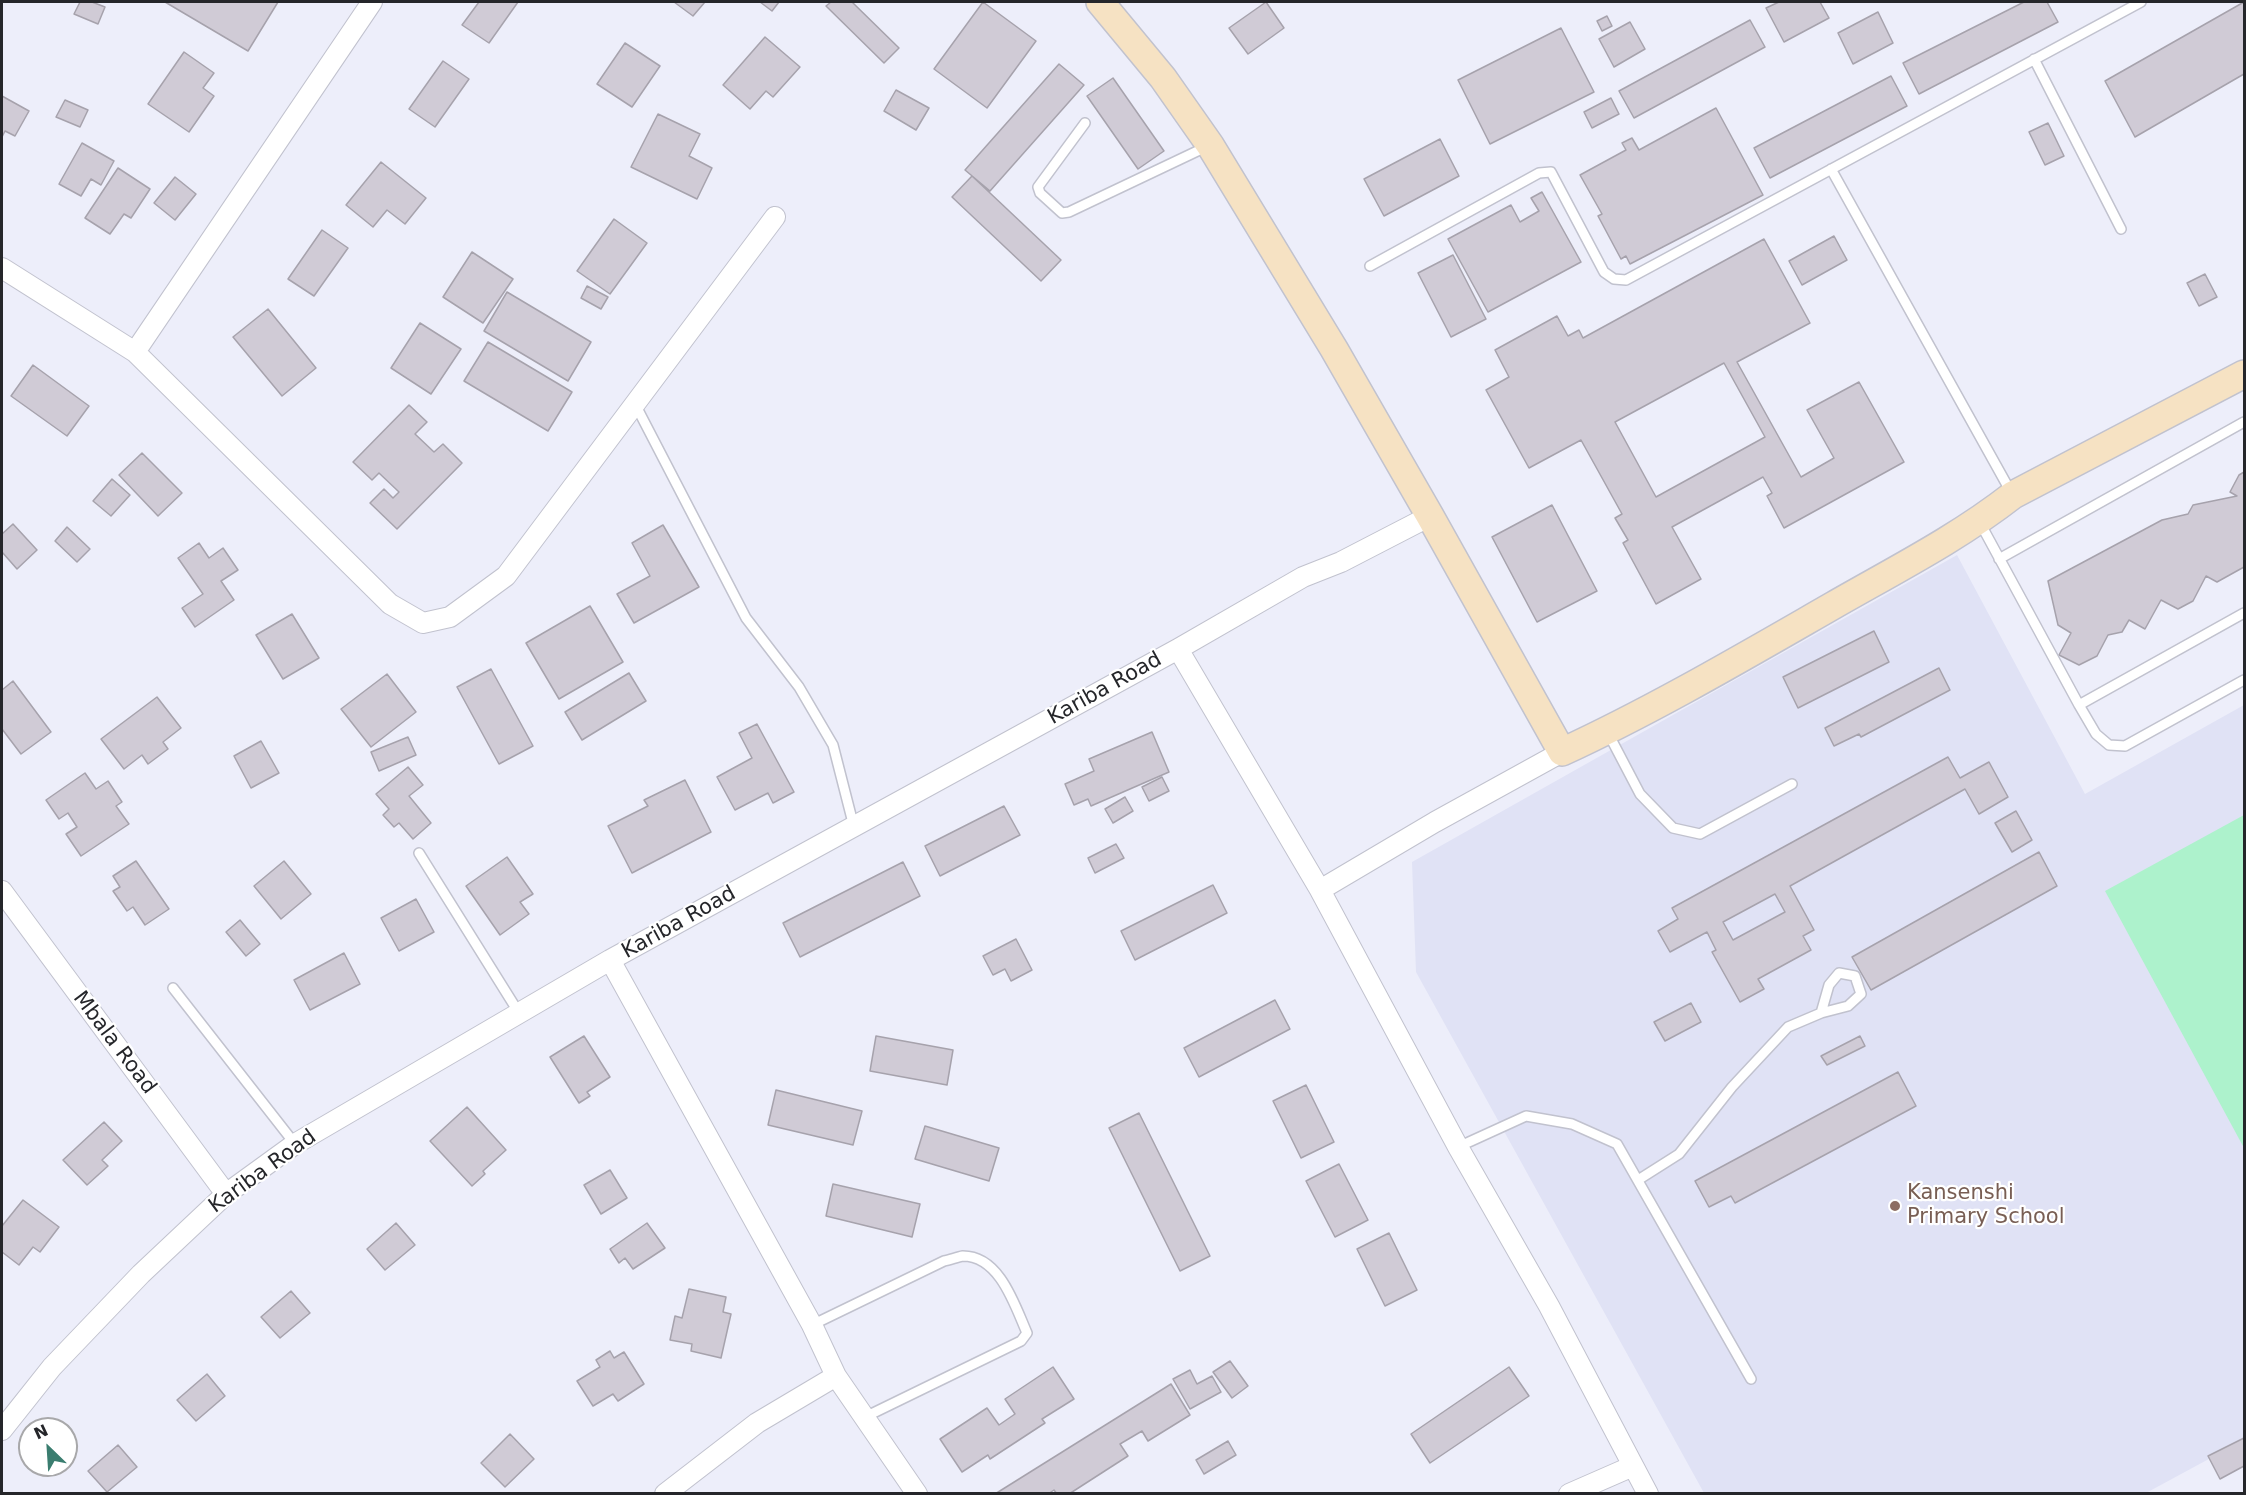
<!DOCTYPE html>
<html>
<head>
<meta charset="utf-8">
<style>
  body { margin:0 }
  #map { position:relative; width:2246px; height:1495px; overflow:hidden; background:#edeefa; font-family:"DejaVu Sans",sans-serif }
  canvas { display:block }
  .frame { position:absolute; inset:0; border:3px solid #25262a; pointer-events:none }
  .north { position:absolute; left:18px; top:1417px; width:60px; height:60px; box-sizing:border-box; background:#fff; border:2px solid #a8a8aa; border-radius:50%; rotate:335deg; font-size:16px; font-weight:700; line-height:24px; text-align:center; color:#25262a }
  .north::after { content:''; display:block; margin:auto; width:21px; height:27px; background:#3a7d6f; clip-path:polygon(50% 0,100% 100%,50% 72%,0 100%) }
</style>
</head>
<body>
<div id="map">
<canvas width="2246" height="1495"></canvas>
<div class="frame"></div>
<div class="north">N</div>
</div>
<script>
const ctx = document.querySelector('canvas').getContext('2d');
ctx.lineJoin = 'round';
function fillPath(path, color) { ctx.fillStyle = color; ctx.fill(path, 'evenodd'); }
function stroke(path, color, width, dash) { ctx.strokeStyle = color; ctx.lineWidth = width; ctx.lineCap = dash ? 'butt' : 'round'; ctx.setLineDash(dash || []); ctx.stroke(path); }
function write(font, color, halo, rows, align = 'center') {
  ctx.font = font + ' "DejaVu Sans",sans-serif'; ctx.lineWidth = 4.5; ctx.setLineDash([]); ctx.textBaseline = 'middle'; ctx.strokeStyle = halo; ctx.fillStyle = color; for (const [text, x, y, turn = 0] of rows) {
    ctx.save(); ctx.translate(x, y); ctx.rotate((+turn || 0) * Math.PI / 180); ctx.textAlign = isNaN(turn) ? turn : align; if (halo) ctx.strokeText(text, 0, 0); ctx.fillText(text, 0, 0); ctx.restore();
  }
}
fillPath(new Path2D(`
  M1957,555L2085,794L2244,705V1440L2146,1493H1704L1416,972L1412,862Z`), '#e0e2f5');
fillPath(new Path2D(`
  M2244,815V1148L2105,891Z`), '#adf2cc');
const building = new Path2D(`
  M80,2H92L105,7L98,24L74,14Z
  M165,2H278L248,51Z
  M479,2H518L489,43L462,25Z
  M674,2H705L693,16Z
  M760,2H779L772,11Z
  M831,2H852L899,48L884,63L826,6Z
  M983,2L1036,41L987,108L934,69Z
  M1266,2L1284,28L1248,54L1229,28Z
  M1779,2H1820L1829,18L1784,42L1766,8Z
  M2024,2H2047L2058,22L1919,94L1903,63Z
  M2244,2V74L2135,137L2105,81Z
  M1878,12L1893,43L1853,64L1838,33Z
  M1607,16L1612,26L1602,31L1597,21Z
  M1750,20L1765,47L1634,118L1619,91Z
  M1630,22L1645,49L1614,67L1599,39Z
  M1561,28L1594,92L1490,144L1458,80Z
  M765,37L800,67L773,97L766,91L750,109L723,85Z
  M625,43L660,66L632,107L597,84Z
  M184,52L214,73L203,88L214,96L189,132L148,104Z
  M443,61L469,79L435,127L409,109Z
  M1059,64L1084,85L990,191L965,170Z
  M1891,76L1907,106L1770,178L1754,148Z
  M1113,78L1164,151L1138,169L1087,96Z
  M896,90L929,108L916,130L884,111Z
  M2,96L29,111L15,136L5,131L2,137Z
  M1611,98L1619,114L1592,128L1584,112Z
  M65,100L88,110L80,127L56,117Z
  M1716,108L1763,195L1630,264L1626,256L1621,259L1598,216L1602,214L1580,175L1626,150L1622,143L1632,138L1639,150Z
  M658,114L700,134L689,156L712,168L697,199L631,167Z
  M2048,123L2064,156L2045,165L2029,132Z
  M1440,139L1459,176L1384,216L1364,179Z
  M82,143L114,161L101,185L91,179L81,196L59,184Z
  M381,162L426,198L405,224L387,210L373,227L346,205Z
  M118,168L150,189L131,218L124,214L110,234L85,218Z
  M972,176L1061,260L1041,281L952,197Z
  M175,177L196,194L175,220L154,203Z
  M1542,192L1581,262L1488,312L1448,239L1511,205L1520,222L1539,211L1531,198Z
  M614,219L647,243L610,294L577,271Z
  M322,230L348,248L314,296L288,279Z
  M1834,236L1847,260L1802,285L1789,261Z
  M1764,239L1810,323L1737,362L1801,477L1834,458L1807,410L1859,382L1904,462L1784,528L1767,496L1772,493L1763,477L1672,527L1701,579L1656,604L1623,543L1628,540L1615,518L1622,514L1581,440L1529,468L1486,390L1509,377L1495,350L1557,316L1568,336L1579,330L1583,338ZM1724,363L1765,437L1656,497L1615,422Z
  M472,252L513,279L483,323L443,297Z
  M1453,255L1486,319L1451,337L1418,273Z
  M2205,274L2217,297L2199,306L2187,283Z
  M587,286L608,297L601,309L581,298Z
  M507,292L591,342L568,381L484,331Z
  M268,309L316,368L282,396L233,337Z
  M420,323L461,349L431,394L391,368Z
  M488,342L572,392L548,431L464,381Z
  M33,365L89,406L67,436L11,396Z
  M409,405L427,422L415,434L434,452L443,444L462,463L397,529L370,503L384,489L393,498L399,492L379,473L372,480L353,462Z
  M142,453L182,493L158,516L119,475Z
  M2244,472V567L2217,582L2206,576L2193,601L2178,609L2161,600L2145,629L2129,620L2122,632L2108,635L2097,656L2079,665L2059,655L2071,633L2058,625L2048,581L2162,520L2188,514L2193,505L2237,496L2230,492L2239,475Z
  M112,479L130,495L111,516L93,501Z
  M1552,505L1597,591L1537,622L1492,537Z
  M13,524L37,550L17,569L2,552V534Z
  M663,525L699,587L634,623L617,594L650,576L632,543Z
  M67,527L90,549L77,562L55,541Z
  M199,543L209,558L223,548L238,570L221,581L234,600L195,627L182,608L203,594L178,558Z
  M590,606L623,662L559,699L526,643Z
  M292,614L319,658L283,679L256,635Z
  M1874,631L1889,662L1798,708L1783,677Z
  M1939,668L1950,690L1861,737L1859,734L1834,746L1825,728Z
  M491,669L533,746L499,764L457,687Z
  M629,673L646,701L582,740L565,712Z
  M387,674L416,712L371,747L341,709Z
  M13,681L51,732L21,754L2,729V690Z
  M157,697L181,728L163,742L168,749L148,764L142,755L124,769L101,739Z
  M757,724L794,792L773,803L768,793L735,810L717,777L752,758L739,733Z
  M1152,732L1169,772L1091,806L1088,799L1074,805L1065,784L1094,771L1089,759Z
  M408,737L416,755L379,771L371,752Z
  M261,741L279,773L251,788L234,756Z
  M1948,757L1960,778L1989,762L2008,797L1979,814L1965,789L1790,886L1814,930L1803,936L1811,950L1758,979L1764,989L1740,1002L1712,952L1716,950L1707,932L1670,952L1658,931L1678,919L1672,908ZM1775,894L1785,912L1733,940L1723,922Z
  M408,767L423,785L409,796L431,823L413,839L399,823L394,827L383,815L389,809L376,794Z
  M85,773L96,789L108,781L122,802L116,806L129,824L81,856L66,834L77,827L68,813L59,819L46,800Z
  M1162,777L1169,791L1149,801L1142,787Z
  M685,780L711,832L632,873L608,826L648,806L644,800Z
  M1125,797L1133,811L1113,823L1105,809Z
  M1004,806L1020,835L940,876L925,846Z
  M2016,811L2032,840L2012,852L1995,823Z
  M1116,844L1124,858L1095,873L1088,858Z
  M2039,852L2057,886L1871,990L1852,957Z
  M507,857L533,894L520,902L529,914L500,935L466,886Z
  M136,861L169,909L145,925L133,907L127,911L113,891L120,887L113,876Z
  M284,861L311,894L281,919L254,886Z
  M903,862L920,896L800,957L783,923Z
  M1213,885L1227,913L1135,960L1121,931Z
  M416,899L434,932L399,951L381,918Z
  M240,920L260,944L246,956L226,932Z
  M1016,939L1032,970L1011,981L1005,969L993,975L983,956Z
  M344,953L360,984L310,1010L294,980Z
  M1275,1000L1290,1029L1199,1077L1184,1048Z
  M1691,1003L1701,1022L1665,1041L1654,1022Z
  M584,1036L610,1077L587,1092L590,1096L579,1103L550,1057Z
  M876,1036L953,1050L947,1085L870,1071Z
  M1860,1036L1865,1046L1827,1065L1821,1056Z
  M1898,1072L1916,1106L1735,1203L1731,1196L1709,1207L1695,1181Z
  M1306,1085L1334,1142L1301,1158L1273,1101Z
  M776,1090L862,1111L853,1145L768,1125Z
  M467,1107L506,1150L483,1171L485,1174L472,1186L430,1141Z
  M1139,1113L1210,1256L1180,1271L1109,1128Z
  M104,1122L122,1141L102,1160L108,1166L87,1185L63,1160Z
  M925,1126L999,1148L989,1181L915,1159Z
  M1339,1164L1368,1220L1335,1237L1306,1181Z
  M610,1170L627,1198L601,1214L584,1185Z
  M833,1184L920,1204L912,1237L826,1216Z
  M23,1200L59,1227L40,1252L33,1247L19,1265L2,1252V1226Z
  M396,1223L415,1245L385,1270L367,1249Z
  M647,1223L665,1248L633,1269L625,1258L619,1263L610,1249Z
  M1389,1233L1417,1290L1385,1306L1357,1249Z
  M689,1289L726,1297L723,1312L731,1314L721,1358L691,1351L692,1344L670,1340L675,1316L682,1318Z
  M291,1291L310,1313L280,1338L261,1317Z
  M610,1351L614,1358L624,1352L644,1384L618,1401L613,1394L593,1406L577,1381L600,1367L596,1360Z
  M1230,1361L1248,1386L1232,1398L1213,1372Z
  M1053,1367L1074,1399L1042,1419L1045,1423L990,1459L988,1455L962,1472L940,1439L987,1408L999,1425L1015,1414L1005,1399Z
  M1509,1367L1529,1396L1430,1463L1411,1434Z
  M1190,1370L1197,1384L1212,1376L1221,1392L1190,1409L1173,1379Z
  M207,1374L225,1396L196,1421L177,1400Z
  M1171,1384L1190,1415L1148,1441L1142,1431L1120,1444L1128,1456L1069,1494H1057L1054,1490L1048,1494H995Z
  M510,1434L534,1459L505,1487L481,1463Z
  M2244,1438V1466L2220,1479L2208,1456Z
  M1228,1441L1236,1455L1204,1474L1196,1460Z
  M118,1445L137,1467L107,1492L88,1471Z`);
fillPath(building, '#d0cbd6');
stroke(building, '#a6a2ac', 1.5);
const lane = new Path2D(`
  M2034,59L2121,229
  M1085,123L1038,187L1040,193L1062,213L1069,212L1208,146
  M1831,169L2012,494
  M1370,266L1539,173L1551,172L1604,272L1614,279L1626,280L2141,2
  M635,404L746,618L799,687L833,745L854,827
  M1979,521L2079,705L2096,734L2109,745L2125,746L2244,680
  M1999,559L2244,422
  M2079,705L2244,613
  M1608,733L1640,794L1673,828L1700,834L1792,784
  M419,853L519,1013
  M173,988L295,1144
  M1458,1147L1526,1116L1572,1124L1617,1144L1751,1379
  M1638,1180L1679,1154L1732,1087L1788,1027L1821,1013L1848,1006L1861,994L1855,976L1839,973L1829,985L1821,1013
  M812,1325L944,1261C950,1260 957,1257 963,1256C1000,1256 1015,1306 1027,1333L1021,1341L865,1417`);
const street = new Path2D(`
  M2,268L135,352L390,604L423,623L450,617L506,576L775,217
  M135,352L372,2
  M1178,649L1320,890L1458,1147L1549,1306L1648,1494
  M1320,890L1435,822L1562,752
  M2,891L226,1194
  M610,960L812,1325L836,1376L917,1494
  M2,1430L52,1367L141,1274L226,1194L295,1144L610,960L1178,649L1303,577L1341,562L1430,516
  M665,1494L757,1423L836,1376
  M1569,1494L1633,1466`);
const secondary = new Path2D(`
  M1100,2L1163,78L1210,145L1334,349L1430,516L1562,752C1655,709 1745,656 1834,605C1895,570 1958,538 2013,495L2244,374`);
stroke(lane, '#c1c2ce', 12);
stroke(street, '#c1c2ce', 22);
stroke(secondary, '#c1c2ce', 30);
stroke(lane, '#fff', 9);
stroke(street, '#fff', 20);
stroke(secondary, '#f6e2c3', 27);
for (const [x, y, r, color] of [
  [1895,1206,6,"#8d6e63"]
]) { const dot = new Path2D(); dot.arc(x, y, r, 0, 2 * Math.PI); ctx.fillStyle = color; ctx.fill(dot); stroke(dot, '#fff', 2); }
write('21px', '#25262a', '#fff', [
  ["Kariba Road",1105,689,-29],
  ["Kariba Road",679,923,-29],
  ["Mbala Road",114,1043,53],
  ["Kariba Road",263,1172,-36]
]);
write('21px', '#785e54', '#fff', [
  ["Kansenshi",1907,1194],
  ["Primary School",1907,1218]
], 'left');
</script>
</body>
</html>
